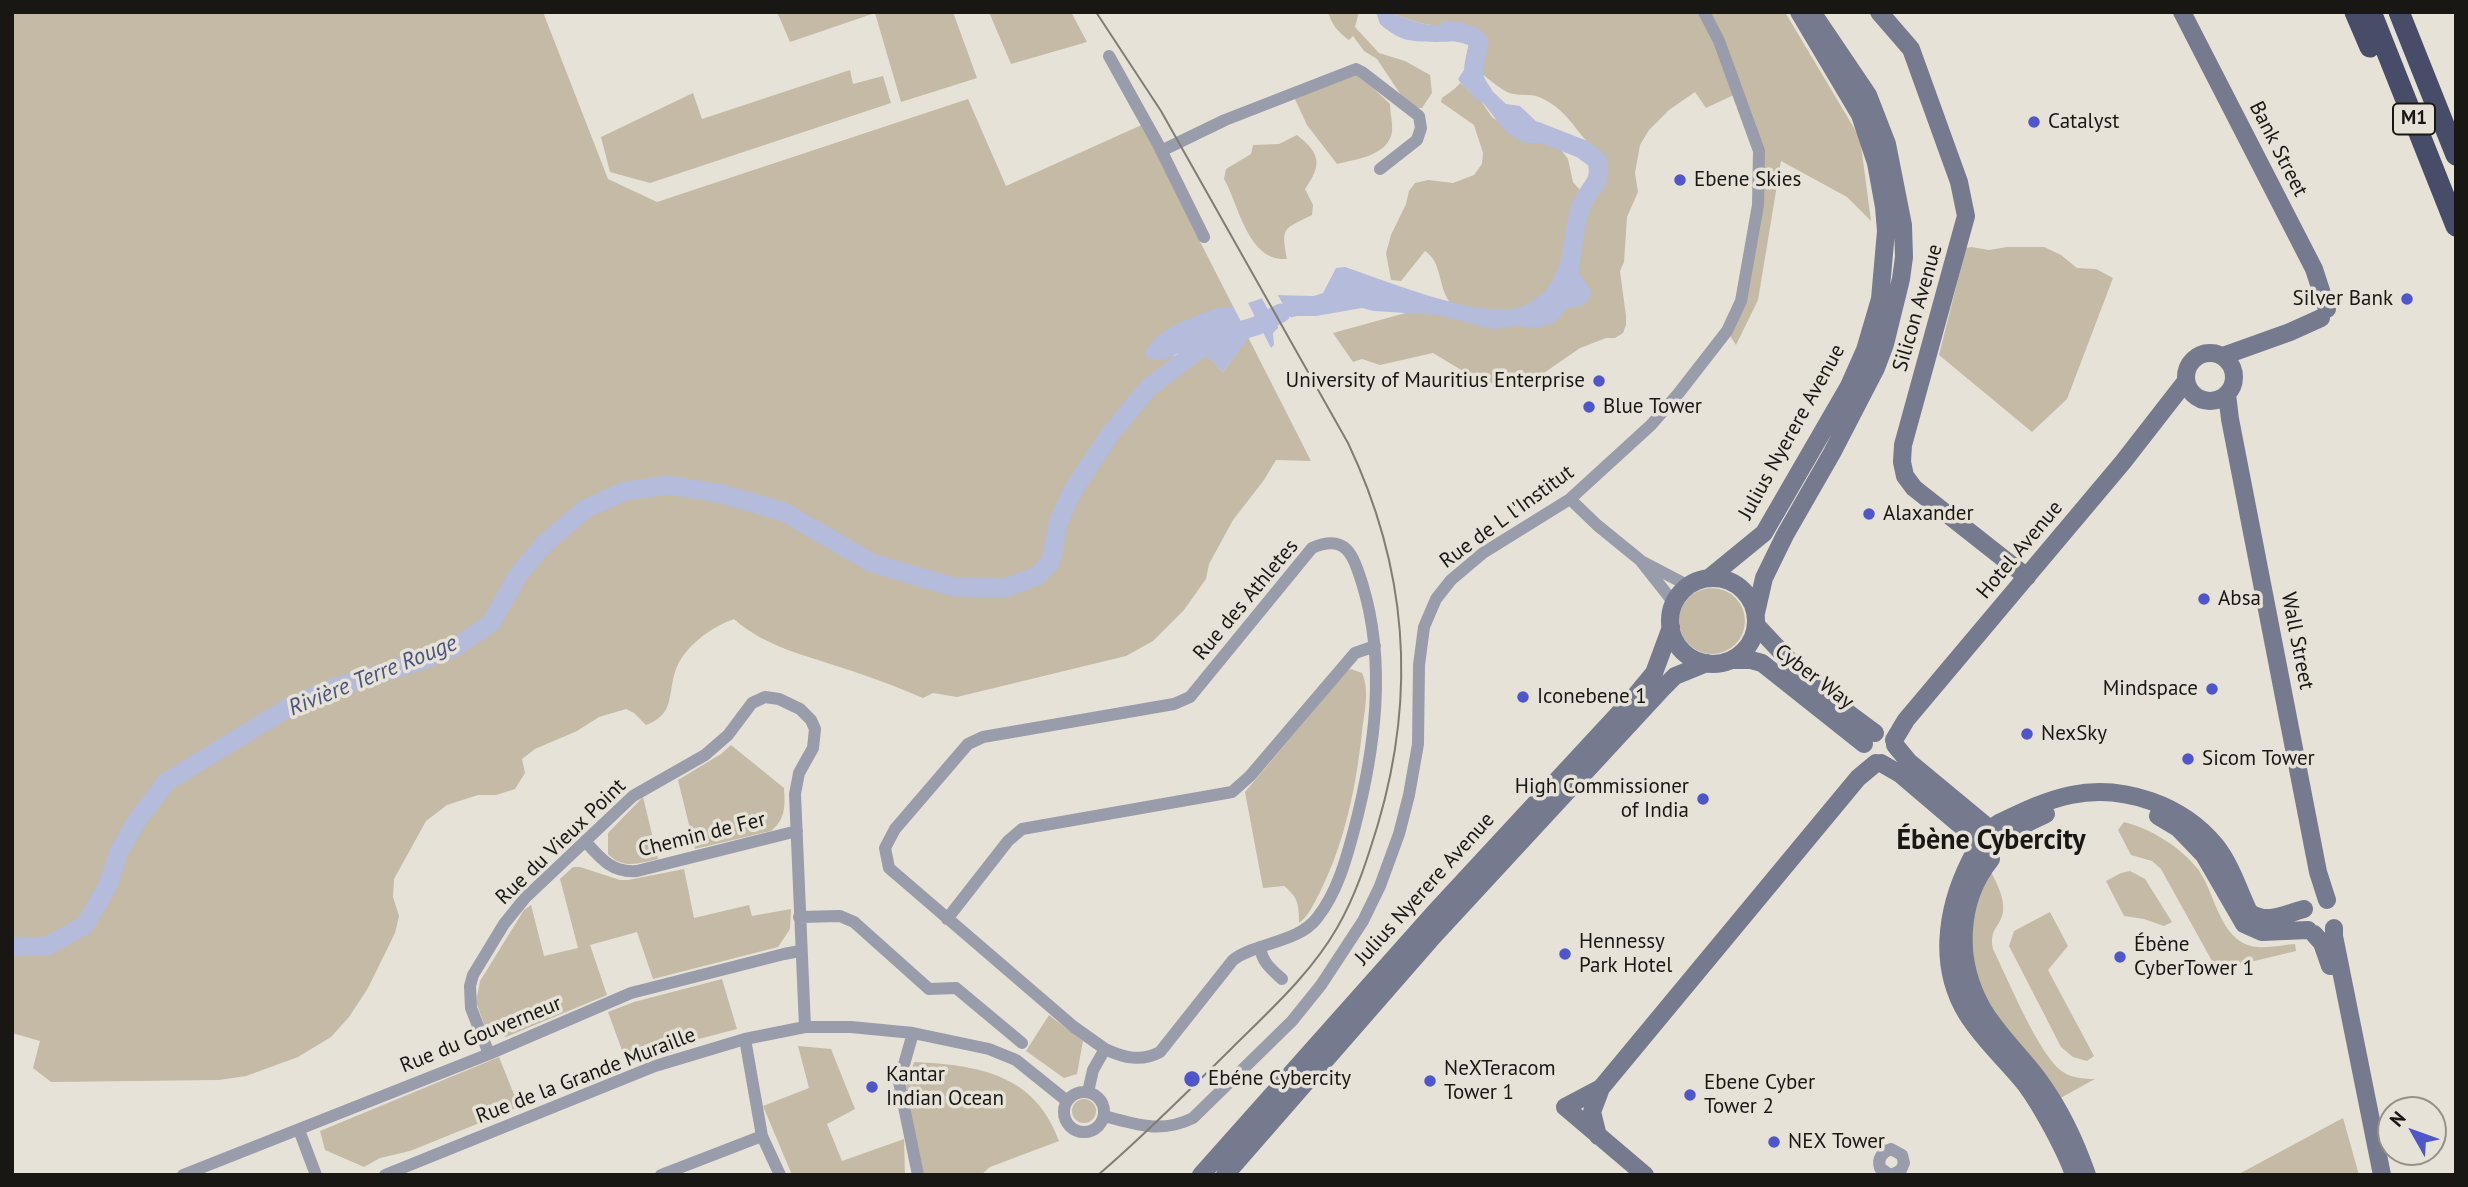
<!DOCTYPE html>
<html>
<head>
<meta charset="utf-8">
<style>
  body { margin:0 }
  #map { position:relative; width:2468px; height:1187px; overflow:hidden; background:#e7e2d8; font-family:"PT Sans",sans-serif }
  canvas { display:block }
  .frame { position:absolute; inset:0; border:14px solid #181713; pointer-events:none }
  .north { position:absolute; left:2377px; top:1096px; width:70px; height:70px; box-sizing:border-box; background:#e7e2d8; border:2px solid #949189; border-radius:50%; rotate:310deg; font-size:19px; font-weight:700; line-height:28px; text-align:center; color:#181713 }
  .north::after { content:''; display:block; margin:auto; width:24px; height:32px; background:#4f56cc; clip-path:polygon(50% 0,100% 100%,50% 72%,0 100%) }
</style>
</head>
<body>
<div id="map">
<canvas width="2468" height="1187"></canvas>
<div class="frame"></div>
<div class="north">N</div>
</div>
<script>
const ctx = document.querySelector('canvas').getContext('2d');
ctx.lineJoin = 'round';
function fillPath(path, color) { ctx.fillStyle = color; ctx.fill(path, 'evenodd'); }
function stroke(path, color, width, dash) { ctx.strokeStyle = color; ctx.lineWidth = width; ctx.lineCap = dash ? 'butt' : 'round'; ctx.setLineDash(dash || []); ctx.stroke(path); }
function write(font, color, halo, rows, align = 'center') {
  ctx.font = font + ' "PT Sans",sans-serif'; ctx.lineWidth = 7; ctx.setLineDash([]); ctx.textBaseline = 'middle'; ctx.strokeStyle = halo; ctx.fillStyle = color; for (const [text, x, y, turn = 0] of rows) {
    ctx.save(); ctx.translate(x, y); ctx.rotate((+turn || 0) * Math.PI / 180); ctx.textAlign = isNaN(turn) ? turn : align; if (halo) ctx.strokeText(text, 0, 0); ctx.fillText(text, 0, 0); ctx.restore();
  }
}
fillPath(new Path2D(`
  M12,12H543L608,179L657,202L968,99L1006,186L1146,123L1192,226L1234,308H1218L1173,357C1197,345 1206,354 1223,372L1248,337L1311,461L1276,460L1264,480L1233,520L1209,564L1206,579L1184,610L1153,641L1126,656L957,697L933,693L923,698C900,688 876,679 852,671C812,657 766,648 734,619C711,627 683,647 675,672C668,695 674,715 646,725L634,713L626,709L599,717L577,731L535,749L522,759L525,773L515,789L496,795H478L447,805L426,821L394,879L393,897L399,916L395,933L368,988L349,1017L331,1037L298,1057L246,1076L219,1080L51,1082L33,1068L40,1041L12,1033Z
  M777,12H953L977,78L901,102L875,13L790,42Z
  M989,12H1071L1087,42L1011,64Z
  M1328,12H1359L1355,27L1379,53L1405,61L1430,75L1432,93L1422,108H1413L1405,101L1377,59L1364,51L1353,36L1349,40C1338,32 1332,25 1328,12Z
  M1394,12H1785L1860,138L1871,221L1847,197L1781,161L1758,300L1736,345L1727,331L1741,301L1759,152L1738,93L1706,108L1695,92L1669,110L1649,130L1640,145L1635,173L1638,192L1627,217L1624,262L1620,271L1626,316V325L1623,333L1615,338H1606L1580,348L1528,384L1483,383L1433,353L1380,365L1362,359L1353,362L1333,333L1449,301C1438,285 1442,262 1425,251L1401,281L1391,280L1386,253L1391,235L1406,204L1409,191L1415,183L1428,180L1453,183L1474,175L1482,164L1483,153L1474,125L1441,102L1442,98C1448,93 1455,90 1460,83L1481,101L1492,117L1529,143L1542,141L1556,143L1568,159L1573,182L1580,190C1591,184 1593,158 1591,146C1573,127 1566,109 1539,97C1529,93 1518,97 1507,92C1492,84 1482,71 1466,64C1466,51 1471,41 1470,29L1463,23C1436,29 1421,24 1396,15Z
  M850,70L853,84L883,76L891,103L650,183L610,172L601,137L693,93L702,119Z
  M1356,72L1390,104C1390,112 1393,124 1392,132C1388,156 1356,159 1337,164L1307,125L1293,95Z
  M1297,135C1321,154 1322,165 1305,189L1313,205L1312,215C1283,230 1281,226 1287,259C1248,262 1239,205 1224,179L1226,169L1251,154L1253,145L1279,144Z
  M1971,247L1989,250L2007,247H2044L2061,255L2077,268L2096,269L2113,278L2067,399L2032,432L1939,355L1966,248Z
  M1679 621a33 33 0 1 1 66 0a33 33 0 1 1-66 0Z
  M1351,669L1362,673C1370,690 1364,714 1362,732C1356,787 1345,842 1320,892C1314,903 1309,916 1299,923C1299,905 1298,897 1284,886L1263,888L1245,792L1347,671Z
  M731,745L784,788C785,805 786,819 771,831L695,849L678,780L721,754Z
  M643,797L658,859C640,863 623,870 608,854V833Z
  M2124,822C2151,829 2179,846 2197,868C2216,892 2219,943 2257,947C2269,948 2283,945 2295,944L2296,951L2217,970L2161,869L2152,861L2131,855L2118,830Z
  M573,867H580L620,880H628L684,869L694,918L749,905L752,916L791,909L790,929L778,947L653,979L637,932L590,945L607,995L506,1037L486,1029L476,1002L480,981L524,910L531,905L544,956L578,948L560,879Z
  M1989,869C1996,880 2005,899 2003,912C2000,928 1989,928 1993,949C2007,977 2039,1056 2063,1072C2072,1078 2084,1079 2095,1079L2057,1100L2013,1040L1977,984L1970,923Z
  M2130,871L2145,879L2172,922L2164,926L2144,919L2124,916L2106,881L2121,873Z
  M2050,912L2068,946L2048,970L2094,1056L2087,1061L2073,1057L2061,1047L2009,946L2014,931Z
  M722,979L737,1029L691,1041L627,1064L608,1012L634,1002Z
  M1049,1015L1083,1041L1077,1074L1064,1078L1026,1051Z
  M798,1046L831,1049L855,1109L827,1124L842,1161L904,1139L905,1175H792L763,1106L809,1088Z
  M499,1057L519,1107L410,1151L380,1158L364,1167L325,1150L320,1131Z
  M914,1062C978,1065 1035,1074 1059,1141L990,1167L981,1175H923L906,1086Z
  M1072 1111a12 12 0 1 1 24 0a12 12 0 1 1-24 0Z
  M2343,1118L2359,1175H2237Z`), '#c4baa5');
fillPath(new Path2D(`
  M1376,12H1394L1396,15C1421,24 1436,29 1462,22L1470,29L1471,38C1460,43 1416,43 1404,39C1395,36 1387,30 1380,24Z
  M1469,69L1506,104L1520,106L1540,125L1554,132L1559,139L1556,143C1546,141 1531,145 1523,142C1502,134 1494,113 1479,99C1472,92 1463,88 1458,79L1464,70Z
  M1577,242L1576,268L1591,291L1589,299L1583,305L1566,309L1554,323L1536,328L1518,326L1492,329L1438,315L1374,311L1362,308L1316,316H1297L1288,318L1273,333L1274,345L1271,348L1248,303L1272,295L1314,296L1323,293L1336,268L1345,267C1387,281 1480,320 1521,307C1529,304 1542,295 1547,288C1556,277 1561,258 1567,244Z
  M1218,308H1234L1249,337L1223,372C1182,326 1173,373 1145,356C1152,328 1194,317 1218,308Z`), '#b4bbdb');
fillPath(new Path2D(`
  M1271,292H1276L1292,320L1280,331L1260,295Z`), '#e7e2d8');
stroke(new Path2D(`
  M1446,31C1457,32 1472,33 1479,42C1475,64 1467,74 1483,93
  M1536,131L1582,149L1597,160C1602,184 1591,185 1582,204C1576,217 1571,254 1570,269
  M12,947L47,946L85,925L107,887L119,851L136,822L166,782L289,707L333,688L414,663L454,648L491,623L518,575L544,544L585,509L625,491L669,485L717,493L782,511L872,563L954,587L1005,588L1037,576L1051,561L1058,523L1073,490L1110,434L1149,387L1213,339L1256,326L1281,313`), '#b4bbdb', 19);
stroke(new Path2D(`
  M1109,56L1158,144L1204,237
  M1161,151L1225,120L1356,69L1362,72L1419,116L1421,128L1417,140L1380,169
  M1570,499L1597,525L1640,560L1674,603
  M1643,562L1689,586
  M585,841C601,859 612,873 637,871L797,831
  M799,917L840,916L854,922L929,989L956,988L1022,1043
  M947,919L1008,841L1022,829L1232,792L1250,776L1355,653L1375,646
  M1260,947C1262,962 1271,969 1282,979
  M913,1033L899,1082L918,1175
  M745,1039L762,1136L780,1175
  M489,1054L471,1008L470,986L473,975L504,924L525,898L633,796L705,755L728,735L752,703L765,697L779,699L800,709L811,720L815,729L813,748L799,773L795,794L805,1027
  M1088,1092L1093,1070L1105,1049L1074,1027L889,868L885,848L895,829L968,744L983,737L1174,704L1190,697L1312,548C1346,533 1353,555 1362,583C1387,663 1375,750 1354,830C1346,860 1337,893 1317,918C1298,943 1257,942 1233,960L1160,1052C1142,1062 1124,1058 1105,1049
  M1064 1112a20 20 0 1 1 40 0a20 20 0 1 1-40 0Z
  M1104,1116C1136,1124 1161,1134 1193,1118L1292,1021L1321,985L1363,921L1380,886L1399,834L1409,795L1418,744L1419,665L1424,627L1436,599L1451,580L1483,553L1570,499L1651,425L1678,394L1727,331L1741,301L1758,205L1759,151L1719,41L1704,12
  M299,1130L316,1175
  M183,1175L489,1054L631,993L784,954L800,951
  M385,1175L655,1066L745,1039L805,1027H851L913,1033L989,1049L1016,1060L1067,1101
  M661,1175L762,1136
  M1890,1175L1880,1168C1877,1159 1882,1152 1891,1149L1902,1155L1904,1163L1901,1170L1891,1175`), '#999caa', 12);
stroke(new Path2D(`
  M1879,12L1911,49L1959,182L1966,216L1903,445L1902,462L1905,476L1914,488L2027,577
  M2182,12L2314,269L2327,309
  M2186 377a24 24 0 1 1 48 0a24 24 0 1 1-48 0Z
  M2223,356L2290,332L2321,318
  M2227,394L2230,419L2318,872L2327,900
  M1709,578L1764,533L1849,386L1865,350L1880,299L1886,231L1884,207L1876,163L1860,115L1799,12
  M1670 621a43 43 0 1 1 86 0a43 43 0 1 1-86 0Z
  M1756,613L1764,578L1785,535L1832,453L1876,368L1885,344L1901,279L1904,257L1903,225L1887,144L1868,95L1812,12
  M1756,625L1817,690L1875,733
  M1732,660H1751L1762,663L1864,744
  M1894,740L1906,720L2123,462L2186,381
  M1895,745L1909,762L1985,825
  M1881,763L1900,774L1974,837
  M2158,816L2178,828L2204,855L2244,924L2262,932L2308,930
  M1997,824C2020,813 2046,800 2071,795C2123,784 2183,805 2216,846C2231,865 2239,891 2249,912C2267,925 2285,914 2304,909
  M2010,837L2029,822L2046,814
  M1976,850C1948,900 1935,962 1967,1014C1983,1040 2007,1061 2026,1085C2041,1105 2066,1151 2074,1175
  M1991,859C1957,901 1956,960 1981,1006C1997,1035 2023,1057 2041,1083C2061,1111 2076,1143 2087,1175
  M2334,928V936L2382,1175
  M2314,934L2322,943L2330,966
  M1601,1088L1565,1107L1645,1175
  M1598,1136L1592,1112L1601,1088L1858,778L1876,763
  M1201,1175L1435,912L1635,696L1654,673L1671,627
  M1225,1175L1430,940L1662,689L1675,676L1707,663`), '#757a8e', 18);
stroke(new Path2D(`
  M2355,12L2370,47
  M2371,12L2456,226
  M2399,12L2456,155`), '#474d68', 21);
stroke(new Path2D(`
  M1096,12L1161,111L1348,443C1407,567 1417,692 1378,824C1367,860 1356,895 1337,928C1310,975 1267,1013 1229,1051C1186,1093 1144,1136 1098,1175`), '#807d76', 2);
for (const [x, y, r, color] of [
  [2034,122,7,"#4f56cc"],
  [1680,180,7,"#4f56cc"],
  [2407,299,7,"#4f56cc"],
  [1599,381,7,"#4f56cc"],
  [1589,407,7,"#4f56cc"],
  [1869,514,7,"#4f56cc"],
  [2204,599,7,"#4f56cc"],
  [2212,689,7,"#4f56cc"],
  [1523,697,7,"#4f56cc"],
  [2027,734,7,"#4f56cc"],
  [2188,759,7,"#4f56cc"],
  [1703,799,7,"#4f56cc"],
  [1565,954,7,"#4f56cc"],
  [2120,957,7,"#4f56cc"],
  [1192,1079,9,"#4f56cc"],
  [1430,1081,7,"#4f56cc"],
  [872,1087,7,"#4f56cc"],
  [1690,1095,7,"#4f56cc"],
  [1774,1142,7,"#4f56cc"]
]) { const dot = new Path2D(); dot.arc(x, y, r, 0, 2 * Math.PI); ctx.fillStyle = color; ctx.fill(dot); stroke(dot, '#e7e2d8', 2.5); }
for (const [x, y, w] of [
  [2414,119,42]
]) { const box = new Path2D(); box.roundRect(x - w / 2, y - 15.5, w, 31, 5); ctx.fillStyle = '#e7e2d8'; ctx.fill(box); stroke(box, '#181713', 2); }
write('bold 19px', '#181713', null, [
  ["M1",2414,119]
]);
write('21px', '#181713', '#e7e2d8', [
  ["Catalyst",2048,122],
  ["Ebene Skies",1694,180],
  ["Silver Bank",2393,299,"right"],
  ["University of Mauritius Enterprise",1585,381,"right"],
  ["Blue Tower",1603,407],
  ["Alaxander",1883,514],
  ["Absa",2218,599],
  ["Mindspace",2198,689,"right"],
  ["Iconebene 1",1537,697],
  ["NexSky",2041,734],
  ["Sicom Tower",2202,759],
  ["High Commissioner",1689,787,"right"],
  ["of India",1689,811,"right"],
  ["Hennessy",1579,942],
  ["Park Hotel",1579,966],
  ["Ébène",2134,945],
  ["CyberTower 1",2134,969],
  ["NeXTeracom",1444,1069],
  ["Tower 1",1444,1093],
  ["Kantar",886,1075],
  ["Indian Ocean",886,1099],
  ["Ebéne Cybercity",1208,1079],
  ["Ebene Cyber",1704,1083],
  ["Tower 2",1704,1107],
  ["NEX Tower",1788,1142]
], 'left');
write('21px', '#181713', '#e7e2d8', [
  ["Bank Street",2278,149,63],
  ["Silicon Avenue",1918,308,-74],
  ["Julius Nyerere Avenue",1792,432,-61],
  ["Rue de L l'Institut",1507,517,-36],
  ["Hotel Avenue",2020,550,-50],
  ["Rue des Athletes",1246,600,-50],
  ["Wall Street",2297,641,79],
  ["Cyber Way",1814,677,37],
  ["Chemin de Fer",702,835,-14],
  ["Rue du Vieux Point",561,842,-44],
  ["Julius Nyerere Avenue",1425,889,-48],
  ["Rue du Gouverneur",481,1035,-22],
  ["Rue de la Grande Muraille",586,1076,-21]
]);
write('italic 23px', '#4b5381', '#e7e2d8', [
  ["Rivière Terre Rouge",373,676,-22]
]);
write('bold 28px', '#181713', '#e7e2d8', [
  ["Ébène Cybercity",1991,841]
]);
</script>
</body>
</html>
